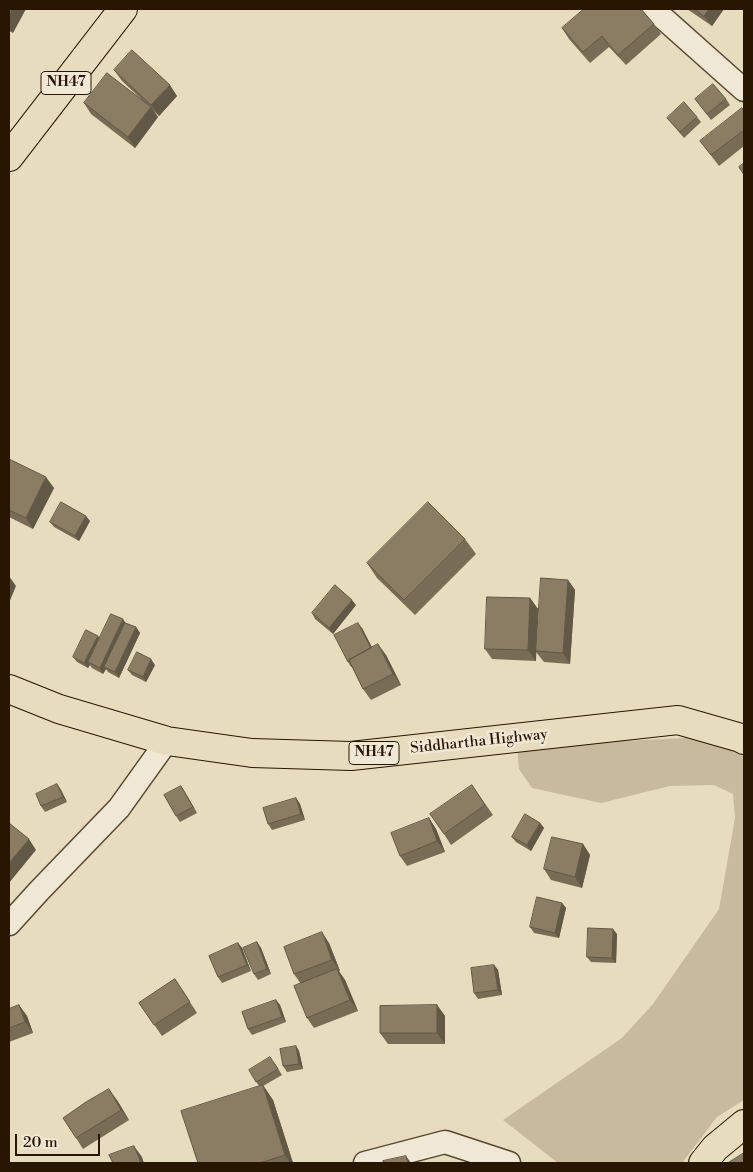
<!DOCTYPE html>
<html>
<head>
<meta charset="utf-8">
<style>
  body { margin:0 }
  #map { position:relative; width:753px; height:1172px; overflow:hidden; background:#e8dcbe; font-family:"Libre Bodoni",serif }
  canvas { display:block }
  .frame { position:absolute; inset:0; border:10px solid #271601; pointer-events:none }
  .scale { position:absolute; left:15px; top:1134px; width:85px; height:22px; box-sizing:border-box; border:2px solid #271601; border-top:0; padding-left:6px; font-size:15px; line-height:18px; white-space:nowrap; color:#271601; -webkit-text-stroke:4px #f0e8d5; paint-order:stroke }
</style>
</head>
<body>
<div id="map">
<canvas width="753" height="1172"></canvas>
<div class="frame"></div>
<div class="scale">20 m</div>
</div>
<script>
const ctx = document.querySelector('canvas').getContext('2d');
ctx.lineJoin = 'round';
function fillPath(path, color) { ctx.fillStyle = color; ctx.fill(path, 'evenodd'); }
function stroke(path, color, width, dash) { ctx.strokeStyle = color; ctx.lineWidth = width; ctx.lineCap = dash ? 'butt' : 'round'; ctx.setLineDash(dash || []); ctx.stroke(path); }
function write(font, color, halo, rows, align = 'center') {
  ctx.font = font + ' "Libre Bodoni",serif'; ctx.lineWidth = 5; ctx.setLineDash([]); ctx.textBaseline = 'middle'; ctx.strokeStyle = halo; ctx.fillStyle = color; for (const [text, x, y, turn = 0] of rows) {
    ctx.save(); ctx.translate(x, y); ctx.rotate((+turn || 0) * Math.PI / 180); ctx.textAlign = isNaN(turn) ? turn : align; if (halo) ctx.strokeText(text, 0, 0); ctx.fillText(text, 0, 0); ctx.restore();
  }
}
fillPath(new Path2D(`
  M705,737L727,742L744,756V1100L717,1117L682,1163H558L503,1120L622,1038L653,1004L719,909L735,818L733,794L714,785L670,786L601,803L532,788L519,769L517,746Z`), '#c7ba9e');
const street = new Path2D(`
  M653,9L744,90
  M9,924L39,891L119,808L167,741
  M365,1163L445,1142L509,1163`);
const highway = new Path2D(`
  M9,157L123,9
  M9,689L59,709L167,741L252,753L351,756L678,720L741,738L744,740
  M703,1163L715,1148L744,1124`);
stroke(street, '#574830', 25);
stroke(highway, '#271601', 30);
stroke(street, '#f0e8d5', 22);
stroke(highway, '#e8dcbe', 28);
fillPath(new Path2D(`
  M9,9L13,33L9,31Z
  M687,9H724L712,26Z
  M654,24L661,34L626,65L609,47L590,63L569,39L562,28Z
  M114,70L177,96L159,116L154,111L158,117L135,148L91,114L84,103L141,99L122,81Z
  M695,99H726L730,105L711,120Z
  M744,111V146L719,166L700,141Z
  M697,117L701,122L684,138L667,118Z
  M9,459L54,488L33,529L9,517Z
  M90,521L79,541L54,527L50,522Z
  M465,539L476,554L415,615L377,578L367,563Z
  M568,580L575,590L570,664L544,662L536,652V661L492,659L485,649L530,598L538,609L536,648Z
  M356,605L333,634L315,619L312,613Z
  M125,623L136,627L140,633L119,678L108,672L106,669L103,674L92,668L90,665L88,668L77,662L73,657L99,638Z
  M362,628L372,648L386,655L401,685L371,700L363,689L352,667H351L348,662Z
  M155,665L146,682L132,675L128,670Z
  M57,784L61,790L67,802L45,812L41,806Z
  M472,785L493,815L451,845L444,834Z
  M181,786L197,813L180,822L176,816Z
  M296,798L300,804L305,820L272,830L268,824Z
  M429,818L436,829L445,852L407,866L400,856Z
  M540,823L544,828L531,851L516,842L512,837Z
  M583,844L590,855L582,888L551,880L544,869Z
  M562,903L566,908L559,938L534,933L530,927Z
  M617,934L616,963L591,962L587,957Z
  M257,942L261,948L271,974L258,980L254,974Z
  M238,943L242,948L251,971L222,983L218,977Z
  M329,943L340,971H339L345,980L358,1011L314,1028L307,1018L301,984L294,974Z
  M494,965L498,970L502,995L478,999L474,993Z
  M175,979L197,1013L162,1036L139,1003Z
  M276,1000L280,1005L286,1022L252,1035L248,1029Z
  M19,1005L27,1016L33,1033L9,1042V1009Z
  M437,1005L445,1016V1044H388L380,1033Z
  M296,1046L299,1051L303,1069L287,1072L283,1066Z
  M274,1062L282,1075L263,1086L273,1100L293,1163H198L259,1086L249,1070Z
  M117,1100L129,1120L83,1149L76,1138Z`), '#786c55');
fillPath(new Path2D(`
  M12,9H26L13,33L9,27V16Z
  M709,9H724L712,26L704,16Z
  M170,85L177,96L159,116L151,105Z
  M151,107L158,117L135,148L128,137Z
  M46,477L54,488L33,529L26,518Z
  M86,516L90,521L79,541L75,536Z
  M9,576L16,586L9,603Z
  M568,580L575,590L570,664L563,653Z
  M530,598L538,609L536,661L528,650Z
  M352,600L356,605L333,634L329,628Z
  M123,619L127,625L104,667L106,669L103,674L100,668Z
  M358,623L362,628L376,655L372,650Z
  M136,627L140,633L119,678L115,672Z
  M98,636L102,642L88,662L90,665L88,668L84,663Z
  M378,644L386,655L401,685L393,674Z
  M151,659L155,665L146,682L143,677Z
  M57,784L61,790L67,802L63,797Z
  M181,786L185,792L197,813L193,807Z
  M296,798L300,804L305,820L301,814Z
  M429,818L436,829L445,852L437,841Z
  M540,823L544,828L531,851L527,845Z
  M29,839L36,850L9,883V863Z
  M583,844L590,855L582,888L575,877Z
  M562,903L566,908L559,938L555,933Z
  M613,929L617,934L616,963L612,958Z
  M322,932L329,943L340,971L332,960Z
  M257,942L261,948L271,974L267,969Z
  M238,943L242,948L251,971L247,965Z
  M494,965L498,970L502,995L498,990Z
  M337,969L345,980L358,1011L350,1000Z
  M276,1000L280,1005L286,1022L282,1017Z
  M19,1005L27,1016L33,1033L25,1022Z
  M437,1005L445,1016V1044L437,1033Z
  M296,1046L299,1051L303,1069L299,1064Z
  M263,1085L273,1100L293,1163H290L285,1155Z
  M109,1089L117,1100L129,1120L121,1110Z
  M134,1146L142,1157L144,1163H141Z
  M406,1156L411,1163H408Z`), '#615845');
const building = new Path2D(`
  M9,9H12L9,16Z
  M584,9H641L654,24L618,55L602,36L583,52L562,28Z
  M695,9H709L704,16Z
  M132,50L170,85L151,105L114,70Z
  M107,73L151,107L128,137L84,103Z
  M713,84L726,99L707,114L695,99Z
  M684,102L697,117L680,132L667,118Z
  M742,108L744,111V130L711,155L700,141Z
  M744,163V175L739,167Z
  M9,459L46,477L26,518L9,510Z
  M61,502L86,516L75,536L50,522Z
  M428,502L465,539L404,600L367,563Z
  M541,578L568,580L563,653L536,651Z
  M335,585L352,600L329,628L312,613Z
  M487,597L530,598L528,650L485,649Z
  M111,614L123,619L100,668L88,662Z
  M125,623L136,627L115,672L104,667Z
  M358,623L371,648L349,660V661L348,662L334,635Z
  M86,630L98,636L84,663L73,657Z
  M378,644L393,674L363,689L349,660Z
  M137,652L151,659L143,677L128,670Z
  M57,784L63,797L41,806L36,794Z
  M472,785L485,805L444,834L430,814Z
  M181,786L193,807L176,816L164,795Z
  M296,798L301,814L268,824L263,808Z
  M525,814L540,823L527,845L512,837Z
  M429,818L437,841L400,856L391,833Z
  M9,823L29,839L9,863Z
  M552,837L583,844L575,877L544,869Z
  M537,897L562,903L555,933L530,927Z
  M588,928L613,929L612,958L587,957Z
  M322,932L332,960L294,974L284,947Z
  M257,942L267,969L254,974L243,948Z
  M238,943L247,965L218,977L209,956Z
  M494,965L498,990L474,993L471,968Z
  M337,969L350,1000L307,1018L294,986Z
  M175,979L190,1002L154,1025L139,1003Z
  M276,1000L282,1017L248,1029L242,1012Z
  M19,1005L25,1022L9,1028V1009Z
  M437,1005V1033H380V1006Z
  M296,1046L299,1064L283,1066L280,1049Z
  M270,1057L278,1069L256,1082L249,1070Z
  M263,1085L285,1155L260,1163H198L181,1111Z
  M109,1089L121,1110L76,1138L63,1118L86,1102Z
  M134,1146L141,1163H113L109,1155Z
  M744,1153V1163H728Z
  M406,1156L408,1163H384L383,1161Z`);
fillPath(building, '#8b7d63');
stroke(building, '#615845', 1);
for (const [x, y, w] of [
  [66,83,50],
  [374,753,50]
]) { const box = new Path2D(); box.roundRect(x - w / 2, y - 11.5, w, 23, 4); ctx.fillStyle = '#f0e8d5'; ctx.fill(box); stroke(box, '#271601', 1); }
write('bold 14px', '#271601', null, [
  ["NH47",66,83],
  ["NH47",374,753]
]);
write('15px', '#271601', '#f0e8d5', [
  ["Siddhartha Highway",479,742,-6]
]);
</script>
</body>
</html>
